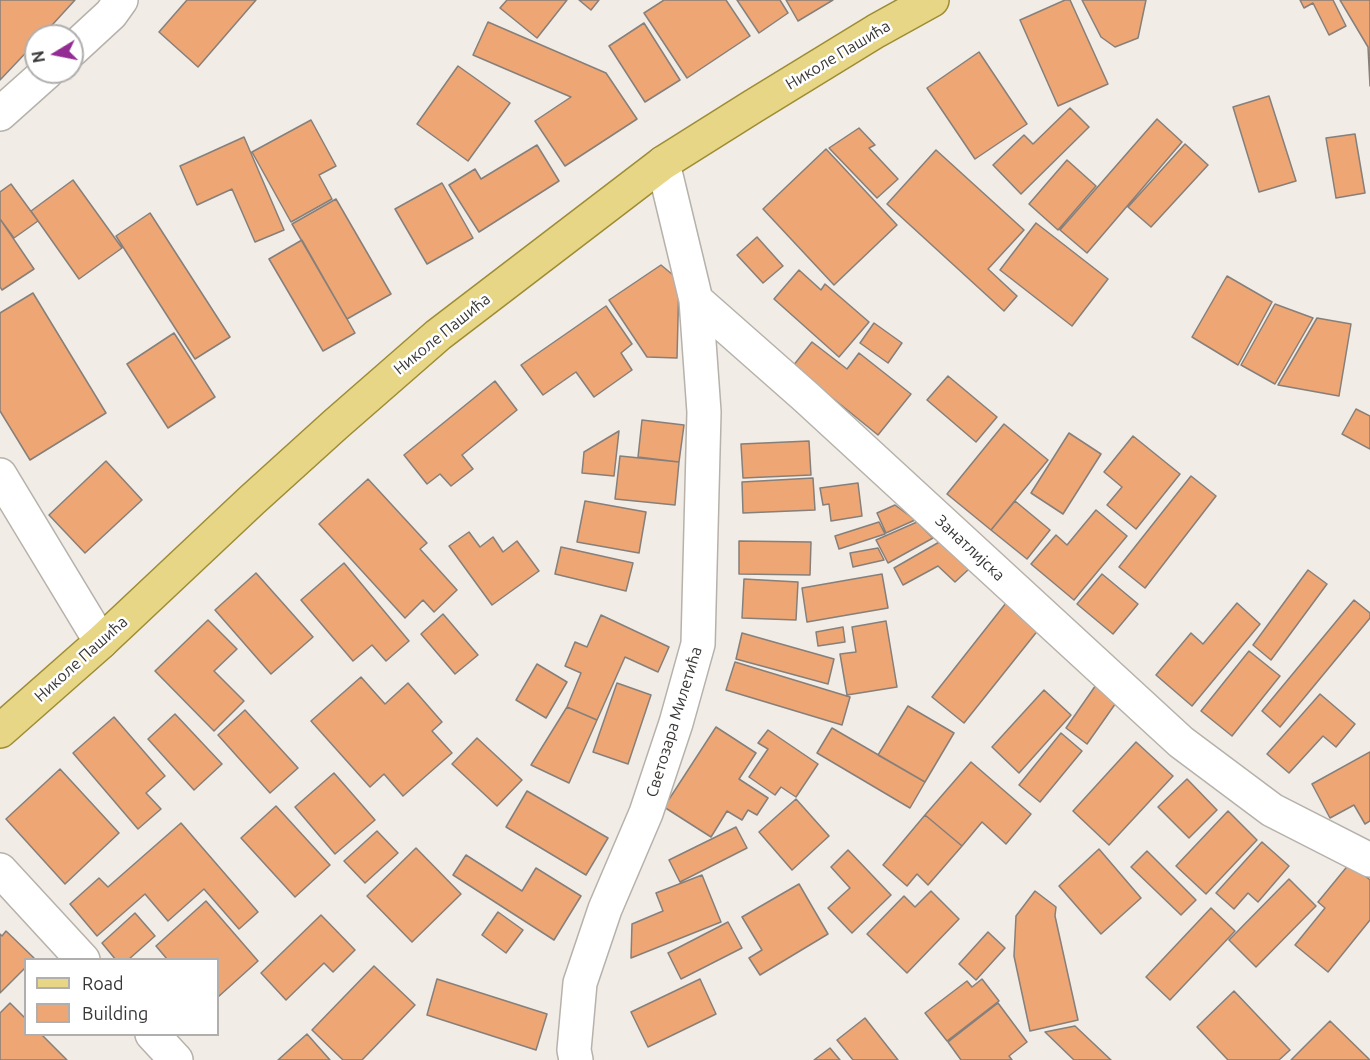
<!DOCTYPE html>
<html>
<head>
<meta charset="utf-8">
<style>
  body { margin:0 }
  #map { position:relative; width:1370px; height:1060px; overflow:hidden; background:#f1ece5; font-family:Ubuntu,sans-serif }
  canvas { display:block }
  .legend { position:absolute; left:24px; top:958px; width:195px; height:78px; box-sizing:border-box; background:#fff; border:2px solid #b0afae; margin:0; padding:8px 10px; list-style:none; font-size:18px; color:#393735 }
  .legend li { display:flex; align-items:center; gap:12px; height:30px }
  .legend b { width:30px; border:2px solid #b0afae }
  .north { position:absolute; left:24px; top:24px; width:60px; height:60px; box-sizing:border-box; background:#fff; border:2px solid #b0afae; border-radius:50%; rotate:260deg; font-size:16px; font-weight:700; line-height:24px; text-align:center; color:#393735 }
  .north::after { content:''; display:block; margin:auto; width:21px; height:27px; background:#932d93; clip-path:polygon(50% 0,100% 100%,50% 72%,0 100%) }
</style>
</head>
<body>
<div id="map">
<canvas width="1370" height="1060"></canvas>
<ul class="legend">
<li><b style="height:8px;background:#e6d685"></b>Road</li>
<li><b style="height:16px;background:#eea675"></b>Building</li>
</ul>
<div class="north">N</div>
</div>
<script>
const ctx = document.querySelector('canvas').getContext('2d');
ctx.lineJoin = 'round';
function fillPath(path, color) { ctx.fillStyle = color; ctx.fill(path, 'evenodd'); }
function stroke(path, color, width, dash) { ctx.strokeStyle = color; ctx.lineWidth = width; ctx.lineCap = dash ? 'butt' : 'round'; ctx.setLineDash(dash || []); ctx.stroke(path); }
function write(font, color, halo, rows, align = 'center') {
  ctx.font = font + ' Ubuntu,sans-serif'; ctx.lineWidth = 5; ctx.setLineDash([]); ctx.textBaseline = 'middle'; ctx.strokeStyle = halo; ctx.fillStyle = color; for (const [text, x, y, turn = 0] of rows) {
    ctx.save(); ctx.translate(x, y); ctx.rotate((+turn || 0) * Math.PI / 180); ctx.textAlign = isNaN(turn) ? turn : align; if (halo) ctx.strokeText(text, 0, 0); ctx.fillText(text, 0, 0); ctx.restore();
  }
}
const building = new Path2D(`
  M0,0H75L42,36H36V42L0,80Z
  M187,0H256L198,67L159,32Z
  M507,0H567L537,38L500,8Z
  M579,0H599L591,10Z
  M664,0H726L750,36L687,78L644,13Z
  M737,0H780L788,13L759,33Z
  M786,0H833L798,21Z
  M1065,0H1070L1108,84L1058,106L1020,20Z
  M1082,0H1146L1138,38L1115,47L1101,37Z
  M1300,0H1333L1346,26L1329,35L1313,3L1304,8Z
  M1340,0H1370V86L1368,47Z
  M488,22L606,73L637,119L565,166L535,121L571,97L473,55Z
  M644,23L680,80L645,102L609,46Z
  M979,52L1027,124L975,159L927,88Z
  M458,66L510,103L468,161L417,124Z
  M1269,96L1296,181L1259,192L1233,107Z
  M1070,108L1089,127L1021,194L993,165L1024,135L1033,144Z
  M1157,119L1182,142L1087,253L1060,230Z
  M311,120L336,166L319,175L332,199L291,222L252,152Z
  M859,128L875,145L869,148L898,179L877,198L829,148Z
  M1355,134L1365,193L1336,198L1326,138Z
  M244,137L284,230L255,242L232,189L197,205L180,166Z
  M1185,144L1208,165L1151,227L1128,207Z
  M537,145L559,181L479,232L449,185L475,169L481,179Z
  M826,149L897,225L834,285L763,209Z
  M936,150L1024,230L988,269L1017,296L1004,311L887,204Z
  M1067,160L1096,186L1058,230L1029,204Z
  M73,180L122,248L79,279L31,211Z
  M442,183L473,238L427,264L395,209Z
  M11,184L38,221L14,238L0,219V192Z
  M336,199L391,294L347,319L292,224Z
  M150,213L230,337L195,359L116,236Z
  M0,219L34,269L2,290L0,287Z
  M1036,223L1108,279L1072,326L1000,270Z
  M757,237L783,266L763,283L737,255Z
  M302,240L355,333L323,351L269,259Z
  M661,265L679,280L677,358L647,357L609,300Z
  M799,270L821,290L825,284L869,322L839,357L774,299Z
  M1227,276L1272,302L1238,365L1192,337Z
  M33,293L106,413L30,460L0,411V313Z
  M1275,304L1313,318L1275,384L1241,365Z
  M606,306L632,344L621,353L632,370L594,397L576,372L543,395L521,365Z
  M1317,318L1351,324L1339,396L1278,385Z
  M874,323L902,343L888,363L860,343Z
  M174,333L215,397L168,428L127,364Z
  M812,342L847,369L859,353L911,394L878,435L793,366Z
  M948,376L997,417L976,442L927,400Z
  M495,381L517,410L462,455L473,469L451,486L440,474L427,484L404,455Z
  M1356,409L1370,416V449L1342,434Z
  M642,420L684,425L679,462L638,457Z
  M1004,424L1048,460L991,530L947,494Z
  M619,431L614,476L582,473L584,452Z
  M1069,433L1101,454L1063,514L1031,493Z
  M1133,436L1180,474L1136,529L1107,505L1122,487L1104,472Z
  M809,441L811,475L743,478L741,444Z
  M620,456L679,462L675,505L615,499Z
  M106,461L142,500L85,553L49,515Z
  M1191,476L1216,496L1145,588L1119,567Z
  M813,478L815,510L743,513L742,482Z
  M368,479L427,543L420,549L457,590L434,612L423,600L405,618L319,524Z
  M858,483L862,516L831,521L829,504L823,505L820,488Z
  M585,501L646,512L639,553L577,542Z
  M1015,501L1050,530L1027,559L991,530Z
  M895,505L915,520L886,533L877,513Z
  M1096,510L1127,536L1074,600L1031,564L1056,535L1067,545Z
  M879,522L885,534L839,549L835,536Z
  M917,522L933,538L888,563L876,540Z
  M469,532L480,547L493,537L503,552L517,541L539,571L492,605L449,546Z
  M739,541L811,542L810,575L739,574Z
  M941,541L969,569L955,582L938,566L903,585L894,568Z
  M561,547L633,563L626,591L555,574Z
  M878,548L884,560L853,567L850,553Z
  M344,563L409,641L386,661L372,645L353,661L301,600Z
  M1308,570L1327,584L1271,660L1253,645Z
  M256,573L313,637L271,674L215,610Z
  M882,574L888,608L807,622L802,588Z
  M1102,574L1138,604L1113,634L1077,604Z
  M744,579L798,582L796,620L742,618Z
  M1354,600L1370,613V618L1280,727L1262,711Z
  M1006,603L1039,629L964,723L932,697Z
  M1237,603L1260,624L1192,706L1156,675L1191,633L1203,644Z
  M443,614L478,655L455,674L421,634Z
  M601,615L669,647L658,672L625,657L597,720L567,707L581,673L565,666L575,642L587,647Z
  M208,620L237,649L214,671L244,701L214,731L155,671Z
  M886,621L897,687L847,695L840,654L856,652L852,627Z
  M843,627L845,642L818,646L816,632Z
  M742,633L834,659L828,684L736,659Z
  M1249,651L1280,676L1232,736L1201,711Z
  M735,662L850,697L842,725L726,690Z
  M537,664L567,682L546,718L516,700Z
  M361,677L385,704L408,683L442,722L432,731L452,753L403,796L384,774L370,787L311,721Z
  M617,683L651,695L628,764L593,752Z
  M1096,685L1118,700L1087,744L1066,728Z
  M1044,690L1071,715L1019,773L992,747Z
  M1320,694L1355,724L1336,747L1323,736L1289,773L1267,754Z
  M908,706L954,733L925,782L878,755Z
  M567,707L597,720L569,783L531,765Z
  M245,710L298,768L270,793L218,735Z
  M175,714L222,764L194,790L148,739Z
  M114,717L165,776L146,793L161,809L138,829L73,753Z
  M716,727L756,753L739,779L768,798L757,815L748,810L742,820L727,811L711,837L664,807Z
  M832,728L925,782L910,808L817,753Z
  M768,730L818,764L796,797L781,787L775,795L749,777L768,749L758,743Z
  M1061,733L1082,751L1040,802L1019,785Z
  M477,738L522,780L497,806L452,764Z
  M1136,742L1173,776L1109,845L1073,811Z
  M1370,752V821L1365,824L1354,805L1330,818L1312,784Z
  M971,762L1031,814L1006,844L982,822L962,846L925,815Z
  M60,769L119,833L65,884L6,819Z
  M334,773L375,820L335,854L295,807Z
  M1187,779L1217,810L1189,838L1158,807Z
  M527,791L608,838L586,875L506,827Z
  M796,799L829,836L792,870L759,832Z
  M276,806L330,865L295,897L241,838Z
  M1228,811L1257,840L1206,894L1176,866Z
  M925,815L962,846L928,885L917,874L907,886L883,865Z
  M181,823L258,912L239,929L204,889L168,921L145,894L97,936L70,904L99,878L108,887Z
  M736,827L747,848L680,882L669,860Z
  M377,831L398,853L365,883L344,861Z
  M1262,842L1289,866L1258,902L1248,893L1234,909L1216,893Z
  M416,848L461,894L412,942L367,896Z
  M1099,849L1141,898L1101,934L1059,886Z
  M848,850L891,895L852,933L828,908L850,888L831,867Z
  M1147,851L1196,900L1181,915L1131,867Z
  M466,855L522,891L536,868L581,896L554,940L453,875Z
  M1350,863L1370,880V920L1328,972L1295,945L1325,908L1318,902Z
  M702,875L721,922L631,958L632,924L663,911L656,893Z
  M1289,879L1316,906L1256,967L1229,940Z
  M799,884L828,934L760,975L749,958L762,950L742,917Z
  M931,891L959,919L907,973L867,934L904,896L915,907Z
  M1035,891L1056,907L1055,916L1078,1020L1030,1031L1014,956L1016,916Z
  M206,901L258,961L218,997V960H166L167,959L156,946Z
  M1211,908L1235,931L1170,1000L1146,977Z
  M498,912L523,930L506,953L482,935Z
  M135,913L155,936L128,960H116L102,943Z
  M321,915L355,950L333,972L324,963L286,1000L261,973Z
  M728,922L742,948L681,979L668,953Z
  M6,931L34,958L33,960H26V967L0,993V934L2,936Z
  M988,932L1005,948L976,980L959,964Z
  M374,966L415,1005L362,1060H343L312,1030Z
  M437,979L547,1014L536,1050L427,1015Z
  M700,979L716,1014L648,1047L631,1012Z
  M982,979L999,1001L947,1041L925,1013L967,981L972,987Z
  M1234,991L1290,1050L1279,1060H1228L1197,1027Z
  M10,1003L26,1019V1034H41L67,1060H0V1013Z
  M998,1003L1027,1042L1009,1056L1012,1060H961L948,1042Z
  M865,1018L898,1060H853L837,1040Z
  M1330,1021L1370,1060H1291Z
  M1075,1026L1111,1060H1074L1045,1032Z
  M307,1034L330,1060H278Z
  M830,1048L840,1060H814Z`);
fillPath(building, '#eea675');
stroke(building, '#867f7a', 1.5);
const minor = new Path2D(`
  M72,50L111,14L121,0
  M0,114L47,72
  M663,163L696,300L806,397L1181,742L1272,810L1370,860
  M0,475L101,642
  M0,870L83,960
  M152,1034L176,1060
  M576,1060L574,1050L580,983L605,909L646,813L676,723L698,644L704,412L696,300`);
const major = new Path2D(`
  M0,731L101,642L252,500L336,424L438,335L663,163L752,107L876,31L932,0`);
stroke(minor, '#b6b1aa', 36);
stroke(major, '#9e8c34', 36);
stroke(minor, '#fff', 33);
stroke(major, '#e6d685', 33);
write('16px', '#393735', '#fff', [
  ["Николе Пашића",838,55,-31],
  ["Николе Пашића",442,334,-39],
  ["Занатлијска",970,548,43],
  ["Николе Пашића",81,659,-42],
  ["Светозара Милетића",674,722,-73]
]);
</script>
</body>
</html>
